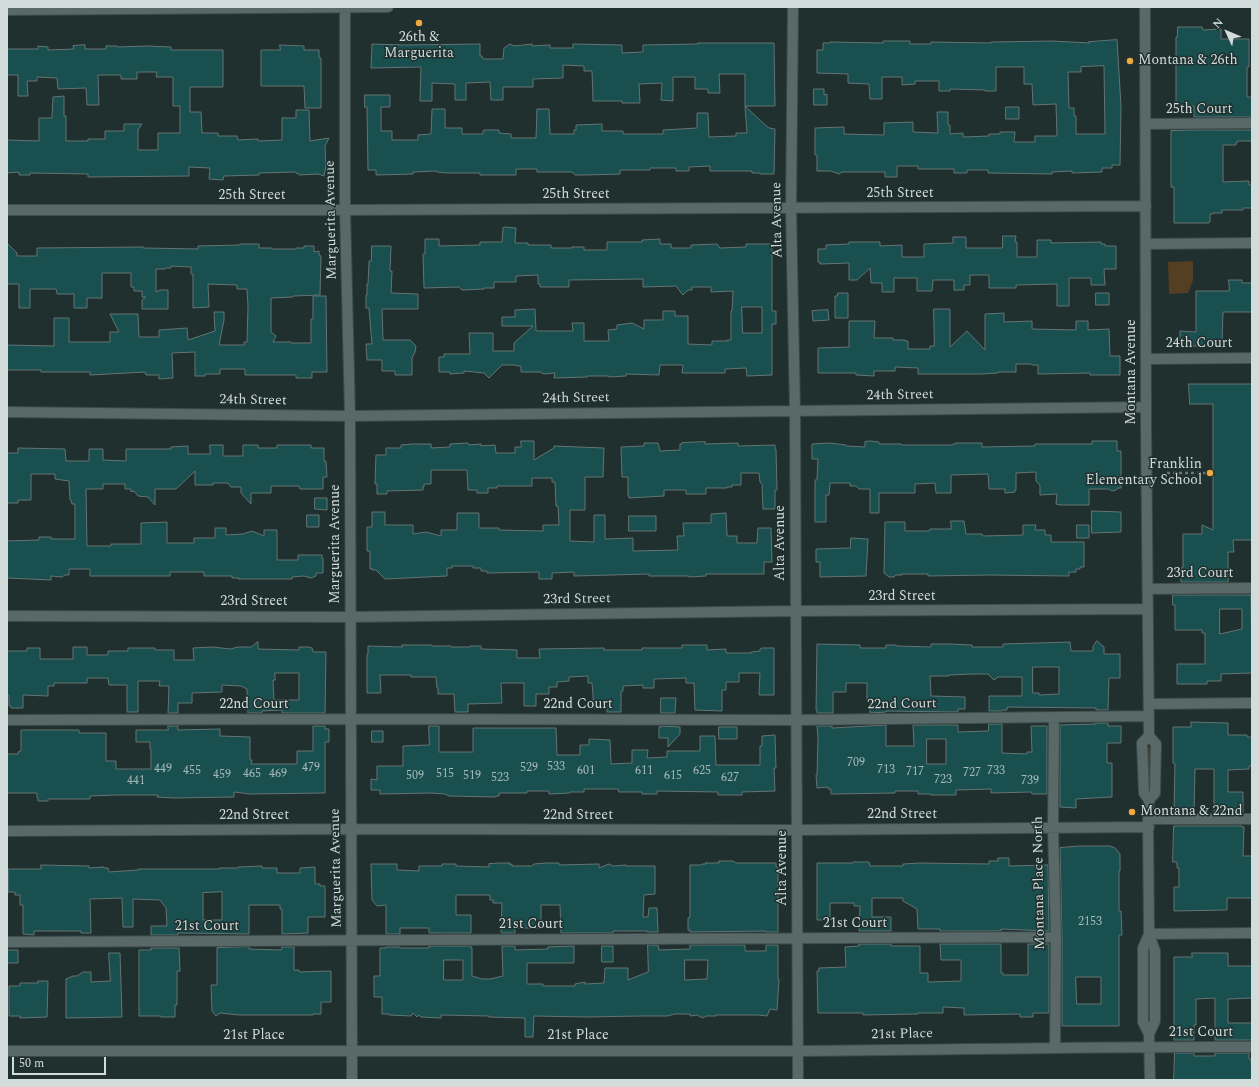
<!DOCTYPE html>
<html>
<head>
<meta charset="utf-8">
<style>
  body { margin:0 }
  #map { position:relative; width:1259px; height:1087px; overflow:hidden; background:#20302f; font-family:Spectral,serif }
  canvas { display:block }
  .frame { position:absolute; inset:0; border:8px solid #d2dcdb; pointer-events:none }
  .north { position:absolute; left:1207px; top:12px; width:40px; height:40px; -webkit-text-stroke:3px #20302f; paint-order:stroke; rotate:314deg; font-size:11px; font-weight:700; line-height:16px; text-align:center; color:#d2dcdb }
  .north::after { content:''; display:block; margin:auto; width:14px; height:18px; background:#d2dcdb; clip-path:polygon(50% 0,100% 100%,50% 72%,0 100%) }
  .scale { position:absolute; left:12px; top:1057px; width:94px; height:18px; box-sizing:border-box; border:2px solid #d2dcdb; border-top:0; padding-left:5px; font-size:12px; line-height:14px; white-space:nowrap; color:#d2dcdb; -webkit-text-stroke:3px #20302f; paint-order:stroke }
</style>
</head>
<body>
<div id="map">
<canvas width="1259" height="1087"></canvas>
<div class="frame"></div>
<div class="north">N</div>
<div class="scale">50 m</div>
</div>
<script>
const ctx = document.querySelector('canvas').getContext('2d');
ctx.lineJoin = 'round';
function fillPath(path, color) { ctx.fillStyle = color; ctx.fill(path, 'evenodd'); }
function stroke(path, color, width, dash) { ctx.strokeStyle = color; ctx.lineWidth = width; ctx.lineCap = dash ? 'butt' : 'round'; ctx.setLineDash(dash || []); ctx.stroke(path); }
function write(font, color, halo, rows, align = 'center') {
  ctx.font = font + ' Spectral,serif'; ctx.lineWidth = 3; ctx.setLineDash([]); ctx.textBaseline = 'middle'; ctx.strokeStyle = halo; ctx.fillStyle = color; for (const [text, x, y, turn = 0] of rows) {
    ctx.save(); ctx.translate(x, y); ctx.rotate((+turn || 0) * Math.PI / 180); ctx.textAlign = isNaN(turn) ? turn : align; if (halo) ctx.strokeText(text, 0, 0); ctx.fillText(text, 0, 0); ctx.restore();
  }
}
fillPath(new Path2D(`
  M1193,261V280L1188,293L1169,294L1168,262Z
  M1145,747H1150L1151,792H1146Z
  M1146,954H1151V1020H1146Z`), '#543f23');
const building = new Path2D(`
  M1178,27H1202L1203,30L1221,29V39H1249V67H1247V97H1252V117H1194V106H1176V37H1177Z
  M1117,40L1121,106L1120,165H1112V168H1102V172L1072,173V171L1052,172V174L988,173V170H967V173H954V169H918V166H897V177H885V172H842L839,174L831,171H817V155H815V128L844,127V134L884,135V123L913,122V132L938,133L937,112H948V125H950V134L963,133V137L989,136V134H1000V132H1015L1014,142H1035V136H1057L1056,104L1033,105L1032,84H1024V67H996V91H985V90L950,89V91H939V81H915V84L902,85V77H882V99H870L869,84L848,83V74L817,73V50H823V43H830V42L883,43V41H910V44H931V42L991,43V42L1052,41L1090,43L1089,42ZM1104,66L1105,134H1076V116H1074V108H1069L1068,72H1081V67Z
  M698,43H774L775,106H745V74H719L720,93H708V89H695V77H673V101L661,100L662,83L639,84L640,103H622V101H593L592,71H584V66L563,65V78L533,79V87H503V100H491L490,82L466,83V100H455V84L432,83V101H420L421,67L371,68L372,44L406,45L480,44V56H482L483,59H503L504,48L510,44L514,46L532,44V46L550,45V48H573V44L622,45V53L643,52V45L698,44Z
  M85,45V49H106V46H117V47L147,46L171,47V50H223V87H190V112H201L202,133H218V136H237L238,140L258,139V141L282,140V118H296V110H309L310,141L329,138L325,146L326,166L324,176L318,174L299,175V174L296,173V172L259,173V175L224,176L223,180L209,179L210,168L189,167V176L88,177V174L30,173V175H19V172L7,173V140L39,141V118H52L53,97L64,96V116H66V141H88V139H105V131H124V124H142L138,130V150H158V133H180V106H173V77H156L157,72H137V79H121V75H98L99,105H87L86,88L58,89L57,78L37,77V81H27L28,96H18V75H7V49H38V46L48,47V50L74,49L73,46Z
  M280,45L304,46V50H319V58H321V108H305L304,86H261V50H280Z
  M814,89H824V95L827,94V105H814Z
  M365,95H390V107H381V131H392V140H418V135L431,134L432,109H445V128H462V134H483V131L484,130H499V133L511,134V138H536L537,109H549L550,134H574V130H576V125L602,124V131H623V134H663V130L697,128V113H708L709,137L736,136V133H747L745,106L763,123L769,128L775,129L774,174H760V173H752V171H710V166L689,167V171H676V168H650V170H620V174L586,175H575L572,172H537V169H516V175H480V173H447L437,172V171L413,172V174L376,175V170H368L367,107H365Z
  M1006,107H1019V119H1006Z
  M1194,130H1252V141H1238V142H1236V145H1223V182L1249,181V185H1252V208H1243V210H1222V213H1213V214H1210V222L1209,223H1174V187H1171V131Z
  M505,227L516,228L515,243H528V245H551V248H572V247H584V250H607V242H642V240L660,239V244H671V248H691V245L717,244L720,248L746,247V244H772V311H776V324H772V375L747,376L746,368L725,369V373H682L683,365H660L659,375L626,374V376L609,377V376H587V377L554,378L555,373L544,374L540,372H521V366H517L516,365H502L489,378L484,373L464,371V373L450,374V372H439V357H444V354H470L469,333H493V351H514V343L533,326H502V317H515V310L535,309L536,331H573L572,323H584V341H609L608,330L617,329V325L632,323L644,329V320H663V311H675V316H688V344L712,345V341H727V340H731V311H732L733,291L711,292V287H692V290H688L683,295L676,286L643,287V279L569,280V287H540V284H538V275L516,276V282H494V288H484V289L462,290L459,287L424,288L423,254H425V239H439V246L480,245V242H502L503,228ZM742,307H762V333H743Z
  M1003,236H1016L1015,242H1017V257H1037V240H1051V243L1101,242V244H1105V246H1116V269H1104L1105,285H1091V278H1069V306H1057V284L1016,285V288H989V275H970V285H964V290H954V280H933L932,291H917V278H894V292H882V283H871L870,268L857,280H849V263L820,264V262H818V249H826V245L849,244V242H880V246L902,245V257H924V244L953,243V237H966V248H1002Z
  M7,243L17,253V256H37V248L143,247V248L198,249V246L240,245V244H259V248H272V249H296V248H304V246H314V252L319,251V255L321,256L320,295L293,296V297L271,298V332L276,336L273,342H291V343H311V319H313V296H326L327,372H312V378H296V375H245V369H220V374H205V376H195V352L172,353L173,378L159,379V375H146L145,372L90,375V372H41V370H7V345L54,346V318H69V342H110V332H119L110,314H138L139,337H159V330L187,328L188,340L215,331L214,312H224V320L219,345H244V342H247L248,306L247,289H237V285L208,284L209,307L193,308V274H191V267L171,266V268H165V269H156V292L160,290H168V309H142V300L146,297H142V291H134V287H131V273H102V298H87V308H74V294H57L56,289H30V308H19V284H7Z
  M372,246H391L390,271H392L391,293L418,294V309H382L383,340H410L416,346L415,352L412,358V375H395V371H382V360H367L366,344H372L369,308H366V295H367V284H368L369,261H371Z
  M1229,280H1242V283H1252V312H1223L1222,342H1214V345H1209V346H1180V331L1196,332V291H1229Z
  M838,293H848V318H835V296H837Z
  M1096,293H1109V305H1096Z
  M934,309H950V347L967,331L985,350V314L1004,313V322L1032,321V329L1076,330V321H1088V330L1109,329L1110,356H1120V375H1090V373L1038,374V365H1032L1031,364H1016V372H998V373L982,374H918V368L895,367V371H874V376L856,375V373H818V348L849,347V321H875L874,338H893V340H905V341H908V349H930V346H934Z
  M828,310L829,320L813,321L812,311Z
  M1189,384H1252V540H1233L1234,552H1228V582H1181V568H1183V534H1202V525L1213,530V404H1190Z
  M521,441H534V460L554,448V446L604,448L603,477H585V510H570V541L594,542V515H605V539L633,538V551L678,550L677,536H684L683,523H711V514L726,513L727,536H737V543H757L758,528H771L772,562H764V574H706V576L689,577V576H649V574L574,576V572L552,573V579H539V572L487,573V571H481V568H473V566H452V568H447V576L385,579L376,570H372V568L370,569V551H367V527H372V512H385V525H413V534L426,532L441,536V530H457V513H479V528H499V530L543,531V525H559L558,506H556L555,482H552V478H532V486H497V488H488V493H477V490H468L467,470H431V484H424V487H423V490L387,491V494H377V484H375L376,455H386V448H401V445L412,444H431V448L450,447V444L468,443L469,445L481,444V446L495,445L496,453H515V447H521Z
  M870,441L879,442V444H901L902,445H953V444H955V443H982V447L1035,446V444H1092V441H1117V451H1121V488H1118L1116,490L1112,491L1109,489H1089V505H1061L1056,504L1057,494L1040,495V485L1036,481V472L1016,473V490H1015V492L1005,493V489H989L988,474L951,475V493H936L935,483L915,484V493H879V513H870V489H859L856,486H850V483H830L829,495H826V522H815V480H817L818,459H812V444L830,443L846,445V446L865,447V442Z
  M705,442V444L738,443V446L775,445V449H776L777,490H775V509H763L762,484L760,482L759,473H741V485H732V487H727V488H706V494H686V490H664V496L629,498V496H628V477H622L621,447L644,446V443H658L660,451L680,450V444H682V443Z
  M210,445H223V456H243V445H258V448H277V445H311V448H324V461H326L327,477H323V489H300L299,486H271V493H251V504L241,493V487H231L228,483H213V485H195V471L176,489H155V505L148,497L138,496L134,491L131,492V489H125V484H103V489H86L87,546H111V544H141V523L167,522V543H194V538H215V528H226V535L243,534L252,531L264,536V530H277V560H298V555H322V558H323V573H316V576L311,578L304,576L292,577V579H238L239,578H232V576H204V572H170V576H90V569H69V575H65L62,577L51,576V580L7,578V541L39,540V537H51V539H75V504H72L71,500H70L69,481L55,479V474H31V500H18V503H7V453H18V448L65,449L66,461H89V449H103V460L126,461V449H171V447L188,446V454H210Z
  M315,498H327V510L315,509Z
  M1092,511L1121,512V532L1092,533Z
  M307,515H319V527H307Z
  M629,516H656V531H629Z
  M951,521H964L966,534H982L983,536L1023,535V525H1036L1035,530H1045V535H1051V542H1084V567H1080V569H1076V572H1069V576L989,575L928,576V574H902V575H896L894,577H889L884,573L885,522H905V531H929L930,529H951Z
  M1077,525H1089V538H1077Z
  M851,538L868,539L866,576L820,577V562H816V549L850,548Z
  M1173,595H1251L1252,673L1221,674V681H1207V684H1177V664H1205V633H1202V630H1175V605H1173ZM1220,609H1242V629L1220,634Z
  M1097,641L1104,647V654H1120V678H1109L1108,710H1096V708L1007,707V710H1002V711H989V696H1022V677H998L994,680L988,674H973L949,675V676H930L931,696L965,697V709H958V712L886,711V712L870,713V700H867V683H846V692H833V713H817V710H816L817,644L860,645V648H886V645H896V646L931,647V644H949L972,645V647H1003V644L1070,642L1071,651H1093V647ZM1033,667H1059V694L1039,695V693H1033Z
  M258,642V649L299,650V647H309L312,648L313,652H326L325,713H282V710L262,711V713H248L247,689L241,686L222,685V692L192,693V703H178V713H168L169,686H159L160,681H138V712H127V685H109L108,678H87V683H54V686H48V696L23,695V708H11V706H9V695H7V651H27V648H40V659H73V647H87V655H108V651H128V648H155V650H174V660H194L193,648L212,647L231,649L237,647H251ZM275,673H299V700H274L273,680H275Z
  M402,645H432V646H451V647H470V646H481V649L517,650V658H540L539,649L604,648V650H642V648H682V645H707V650L726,649V653H751V652L760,651V649L762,648H774V695H759L760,673H739V682H726V690H722V711L695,710L694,683H686V678L654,679V688H643V685L623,686V691H621V712H607V708H594L592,683H588V676L569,677V681L557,682V687H549V694H536V706H524V683H501L502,703L468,704V712H455L454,694H438V688H437L436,677H411V675H380L381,693H367V654H368V646L402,647Z
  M661,698H676L675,713H661Z
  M1191,722L1228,723V735H1247V737H1252V766H1249V769L1228,770V792H1243V812H1214V769H1195L1194,812H1174L1175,764L1173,763V727H1191Z
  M1096,723H1108V726H1121V743H1107V763H1112V797L1076,799V808L1060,807V725L1096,724Z
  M989,724H1002V753L1027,754V752H1032L1031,726H1047V794H1032L1031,792L991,793V789L956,790V795H931V794H918V791H895V793L831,794V789H828V787L817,788L816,775H817L818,738L817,726H832V728L886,725V746H914L913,725H958V732L988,731ZM927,739H946V764H927Z
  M168,726H178V730L220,729V736L250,737V760H252L251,764H297V751H313V726H325V729H329V742H325V793L250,794L234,792V797L174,798L157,797L158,795H116L90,796V799H48V801H38V798H37V793H7V754H18V752L21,751V730H79V733H106V761H116V769H151V749H150V742H136V730H168Z
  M429,726H439V752H473V728H556L557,755H580V745H589V739L610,740L611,764L632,763V750H648L647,758L667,757V751H700V736H715L716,765H760V746H762V736L775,735L776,768H774L775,791L742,792V795H718V792L657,791V794H642V792H619L618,789H584V792H570V793L549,794V791H527V793H499V796H496V797L449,796L445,794L431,793L380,794V790H371V779L377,780V766H403V746L429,745Z
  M661,726L680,727V734L668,747V738H659V727H661Z
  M719,727H737V739H719Z
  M372,731H383V742H372Z
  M1174,826H1242V827H1244L1243,856H1252V898H1227V910L1174,911V887H1179V868H1177V862H1173Z
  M1080,846H1110L1115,848L1120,854V871H1119V911H1121L1122,935H1119V1026H1062V937L1060,848ZM1076,977H1101V1004H1077Z
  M998,858H1009V866L1048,865L1049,931L1001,929V931H940V929H918L917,909L903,901V898H872V917H891V931H859L860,906H854V903H830V920H817V863H853V862H869L870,866H903V864L920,863L989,864V861H998Z
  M719,861H733L736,863H776V867H778V932H766V931L690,932V930H688V918L690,917V865H702V864H706L705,863H719Z
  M501,863H510V865L512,864V866H532L534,864L546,863H559V865L599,864V868L609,864L613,866L626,865V866H655V894L644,895L643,917H648L649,908H657L658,932H647V931H613V933H561L560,905H541V928H515V933H502L501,932L502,903H493V900H490V895H456V915H471V933H429V928H400V934H386V905L377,906L372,900L371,864H397V870L419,871V866H442V864H456V866L489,867V864Z
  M41,865L89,866V868L104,867V868H108L109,872L138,870V869H219V868H238V867L262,866V868H277V873H300V868L315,867V884H320V886H325V917H308V933L282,934V909H280V905H249V934L178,933V935H151V926H167L166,908L160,900L133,899V927H123L122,898L90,899L91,933H81V931H34V935L23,934V905H20V895H15V892H8V869H41ZM222,892V920H203V893Z
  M859,944H891V946H920V973H928V982L961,981V960H941L940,944H1001V973H1003V975H1028V944H1049V1013H1033V1017H1020V1014L964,1015V1008L943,1007V1013H918V1014L863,1015V1013H818L817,971H819V968L846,967L845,947L859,946Z
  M648,945H658L659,950L690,949V945H745V951H766V945H778V979H779L777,1010L770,1009L767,1016L758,1015H716V1016H706L703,1018L697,1015L690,1016V1014H675L667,1016H639L588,1017L534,1016L533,1037H525V1018L489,1017V1016L441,1015V1018L421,1017L419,1015L417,1017L413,1013L411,1016L389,1015V1014H382V997H374V976H380V948H386V947H400V948H429V946H471V948H472V976L482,979H490L503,976L502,946H515V950L548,949V947L574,946V963H527V984H543V986H575V984L585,982V984L604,983L605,968H628V980L648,972ZM444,960H463V980H444ZM685,960H708L707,979L685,980Z
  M602,946H613V962H602Z
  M249,947V949L281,950L282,947H294V970H299V972L331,971V1002H321V1014H313V1015H239L220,1013L216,1016L212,1011L211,985H217V948Z
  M151,948H179L180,971H177V1005H175V1017H161V1016H139V950H151Z
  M7,950H18V963H7Z
  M109,953H120L122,1017L66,1018V979L73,976H77L83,972H91V982L110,981Z
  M1192,953H1228V966H1252V998L1228,999V1023H1252V1040H1215V998L1196,999V1025H1194V1040H1174V957H1192Z
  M38,981H48L47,1017L20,1018V1016H9V986H20V983H38Z
  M1175,1053H1194V1056H1215V1053H1249V1059H1251L1252,1080H1174Z`);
fillPath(building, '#1a4f4f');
stroke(building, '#637473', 1);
const minor = new Path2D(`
  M345,7V210L350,416L352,1080
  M793,7L791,209L795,411L798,1080
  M1145,7L1146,425L1149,736L1156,744L1155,793L1149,800L1148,819L1149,934L1155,951V1021L1149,1034
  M7,10L388,7
  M1146,124L1252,123
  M7,210H345L1146,206
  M1146,244L1252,243
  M1147,359L1252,358
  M7,412L350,416L1146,407
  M1148,589L1252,588
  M7,616L351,617L795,611L1148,609
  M1149,704L1252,703
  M1054,718L1053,828L1056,937L1055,1048
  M7,720L351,719L796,720L1149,716
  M1149,736L1142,743L1144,793L1149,800
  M1148,819H1252
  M7,831L351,829L797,830L1149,827
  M1149,934L1143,948V1022L1149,1034L1150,1080
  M1149,934L1252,933
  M7,942L1056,937
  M7,1051C270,1050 533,1051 795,1051C948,1050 1100,1046 1252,1047`);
stroke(minor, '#3d4b4a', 12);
stroke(new Path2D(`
  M1167,473H1213`), '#677473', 2.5, [3, 3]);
stroke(minor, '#586968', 10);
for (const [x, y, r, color] of [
  [419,23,4,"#eea83c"],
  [1130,61,4,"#eea83c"],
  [1210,473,4,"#eea83c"],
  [1132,812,4,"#eea83c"]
]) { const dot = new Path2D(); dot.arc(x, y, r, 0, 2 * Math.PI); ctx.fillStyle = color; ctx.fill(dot); stroke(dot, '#20302f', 1.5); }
write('12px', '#a4b9b8', null, [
  ["709",856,764],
  ["533",556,768],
  ["479",311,769],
  ["529",529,769],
  ["449",163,770],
  ["713",886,771],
  ["455",192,772],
  ["601",586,772],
  ["611",644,772],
  ["625",702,772],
  ["733",996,772],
  ["717",915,773],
  ["727",972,774],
  ["465",252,775],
  ["469",278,775],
  ["515",445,775],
  ["459",222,776],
  ["509",415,777],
  ["519",472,777],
  ["615",673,777],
  ["523",500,779],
  ["627",730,779],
  ["723",943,781],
  ["441",136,782],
  ["739",1030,782],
  ["2153",1090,923]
]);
write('14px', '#d2dcdb', '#20302f', [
  ["26th &",419,38,"center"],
  ["Marguerita",419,54,"center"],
  ["Montana & 26th",1138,61],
  ["Franklin",1202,465,"right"],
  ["Elementary School",1202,481,"right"],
  ["Montana & 22nd",1140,812]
], 'left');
write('14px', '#d2dcdb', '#20302f', [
  ["25th Court",1199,110],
  ["25th Street",900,194],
  ["25th Street",576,195],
  ["25th Street",252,196],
  ["Marguerita Avenue",332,220,-91],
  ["Alta Avenue",778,220,-91],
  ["24th Court",1199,344],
  ["Montana Avenue",1132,372,-90],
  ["24th Street",900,396,-1],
  ["24th Street",576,399,-1],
  ["24th Street",253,401,1],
  ["Alta Avenue",781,543,-90],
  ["Marguerita Avenue",336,544,-90],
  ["23rd Court",1200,574],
  ["23rd Street",902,597],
  ["23rd Street",577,600,-1],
  ["23rd Street",254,602],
  ["22nd Court",254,705],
  ["22nd Court",578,705],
  ["22nd Court",902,705,-1],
  ["22nd Street",902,815],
  ["22nd Street",254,816],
  ["22nd Street",578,816],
  ["Marguerita Avenue",337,868,-91],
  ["Alta Avenue",783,868,-90],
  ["Montana Place North",1040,883,-91],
  ["21st Court",855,924],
  ["21st Court",531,925],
  ["21st Court",207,927],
  ["21st Court",1201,1033],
  ["21st Place",902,1035,-1],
  ["21st Place",254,1036],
  ["21st Place",578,1036]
]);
</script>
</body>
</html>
